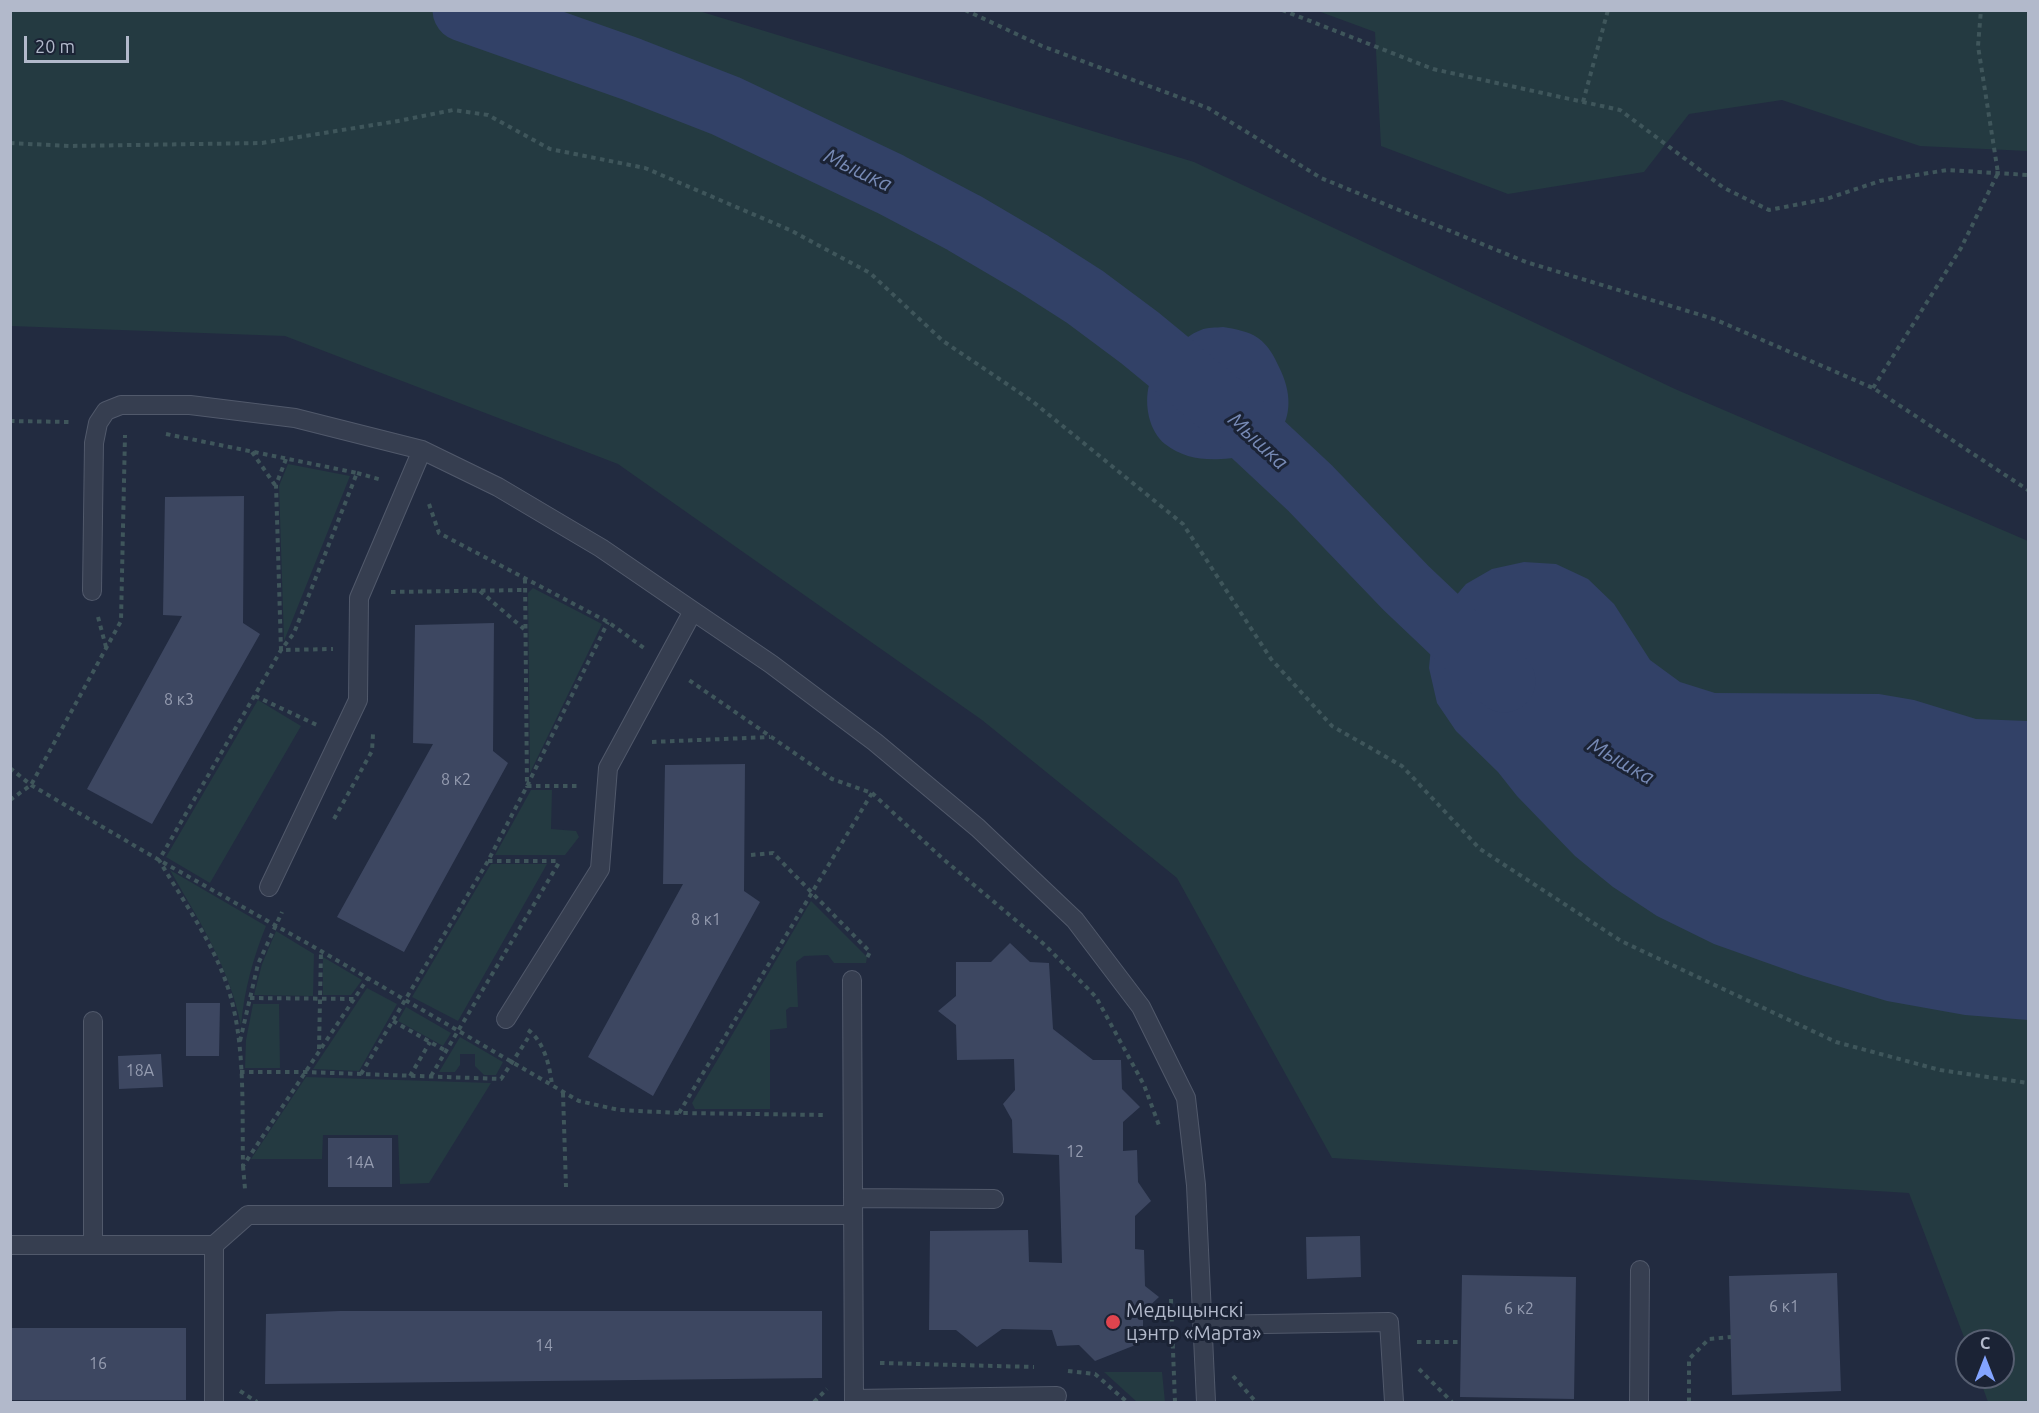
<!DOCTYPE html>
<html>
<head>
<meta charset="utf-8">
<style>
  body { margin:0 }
  #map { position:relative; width:2039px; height:1413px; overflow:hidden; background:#222b40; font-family:Ubuntu,sans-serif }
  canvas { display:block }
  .frame { position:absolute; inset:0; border:12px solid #b2b9cb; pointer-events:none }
  .north { position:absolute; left:1955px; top:1329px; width:60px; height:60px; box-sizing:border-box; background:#1b2335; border:2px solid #575f71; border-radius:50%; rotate:0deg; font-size:16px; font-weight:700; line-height:24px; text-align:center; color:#b2b9cb }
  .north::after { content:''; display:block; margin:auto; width:21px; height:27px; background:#83a4ff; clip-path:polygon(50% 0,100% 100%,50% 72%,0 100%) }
  .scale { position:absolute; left:24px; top:36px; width:105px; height:27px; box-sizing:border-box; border:3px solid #b2b9cb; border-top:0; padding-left:8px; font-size:18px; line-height:21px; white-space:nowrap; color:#b2b9cb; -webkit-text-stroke:4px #1b2335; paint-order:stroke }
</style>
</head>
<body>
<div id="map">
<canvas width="2039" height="1413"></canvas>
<div class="frame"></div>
<div class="north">С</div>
<div class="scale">20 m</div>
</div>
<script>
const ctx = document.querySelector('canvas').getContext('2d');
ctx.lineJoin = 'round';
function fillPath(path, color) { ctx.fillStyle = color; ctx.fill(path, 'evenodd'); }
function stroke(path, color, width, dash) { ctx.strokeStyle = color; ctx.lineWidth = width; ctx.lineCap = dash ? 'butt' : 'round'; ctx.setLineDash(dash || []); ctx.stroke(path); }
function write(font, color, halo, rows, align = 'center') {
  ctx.font = font + ' Ubuntu,sans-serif'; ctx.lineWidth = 6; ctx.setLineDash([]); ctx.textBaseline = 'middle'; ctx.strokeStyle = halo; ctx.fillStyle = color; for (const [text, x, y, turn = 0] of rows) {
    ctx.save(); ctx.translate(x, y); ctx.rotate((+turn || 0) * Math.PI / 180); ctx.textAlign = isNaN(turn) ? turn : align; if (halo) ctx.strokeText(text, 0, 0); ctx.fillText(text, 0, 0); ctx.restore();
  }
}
fillPath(new Path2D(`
  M11,11H699L1194,162L1675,389L2028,541V1402H1988L1979,1377H2003V1341H1967V1345L1909,1193L1332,1158L1177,878L982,720L618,464L285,336L11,326Z
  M1318,11H2028V151L1920,146L1782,100L1689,114L1644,172L1508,194L1381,146L1375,32Z
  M288,464L350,476L284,641L279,486Z
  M533,588L602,624L530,773L528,593Z
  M258,700L301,726L210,883L166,857Z
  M531,790H552L551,829L576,831L579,837L565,855H495Z
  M491,864H547L458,1021L412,997Z
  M170,870L266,926C253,958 244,991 241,1026C229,966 200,923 170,870Z
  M811,901L867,957L866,963H834L828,955L804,956L796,962L798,1007H790L786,1010L787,1028L770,1030V1109H695L692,1103Z
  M276,931L314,954L313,996L254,995L262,964Z
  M323,957L362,980L351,995H323Z
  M367,988L397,1004L359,1071L313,1069Z
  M253,1004H279L280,1068H245L246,1040Z
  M406,1007L451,1033L443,1046L398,1021Z
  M460,1037L503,1062L496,1075H484L475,1066V1054H460V1065L455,1072H439Z
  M306,1077L491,1083L429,1183L400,1184L398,1135H323L322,1159H251Z
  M1104,1372H1162L1165,1402H1137Z`), '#243a41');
fillPath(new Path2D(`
  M1223,327C1235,329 1248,331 1258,338C1268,345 1274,356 1279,367C1305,418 1275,458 1221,459C1199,460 1182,457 1165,444C1149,431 1144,405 1149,385C1153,367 1183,336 1201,330C1207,327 1216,328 1223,327Z
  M1524,562L1556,564L1588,579L1614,604L1650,660L1680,682L1715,693L1879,694L1914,700L1976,719L2028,721V1020L1965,1015L1887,1001L1804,976L1714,944L1657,916L1613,887L1575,856L1517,796L1498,772L1456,731L1437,703L1429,668L1432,637L1448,605L1466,584L1492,569Z`), '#324167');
stroke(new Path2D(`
  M464,10L631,69L726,106L890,184L964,223L1032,263L1085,297L1140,338L1219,403L1310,488L1406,588L1504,681`), '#324167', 63);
fillPath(new Path2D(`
  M244,496L243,623L260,634L152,824L87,789L182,616L163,615L165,497Z
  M494,623L493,751L508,763L404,952L337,917L433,744L413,743L415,625Z
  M745,764L744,891L760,902L653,1096L588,1057L683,884H663L665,765Z
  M1010,943L1030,962L1049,963L1053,1029L1093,1060H1121L1122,1089L1140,1107L1123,1122V1151L1137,1150L1138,1182L1151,1201L1135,1216V1249L1144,1250L1145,1286L1159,1297L1143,1312V1342L1095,1361L1079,1345L1057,1346L1052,1330L1002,1329L977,1347L956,1330H929L930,1231L1028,1230L1029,1262L1062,1263L1059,1155L1013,1153L1012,1120L1003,1104L1015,1090L1014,1059L957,1060L956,1025L938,1011L956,996V962H991Z
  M186,1003H220L219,1056H186Z
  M161,1054L163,1087L119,1089L118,1056Z
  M328,1138H392V1187H328Z
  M1360,1236L1361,1277L1307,1279L1306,1237Z
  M1837,1273L1841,1391L1732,1395L1729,1276Z
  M1462,1275L1576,1277L1574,1399L1460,1397Z
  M340,1311H822V1378L265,1384L266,1314Z
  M10,1328H186V1400H10Z`), '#3d4761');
const lane = new Path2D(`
  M92,591L94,443L98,423L106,411L121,405H190L295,418L422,450L498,487L601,548L693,611L771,664L875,742L978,828L1075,920L1141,1007L1186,1098L1196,1185L1206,1402
  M269,887L358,700L359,598L422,450
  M852,980L854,1402
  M506,1019L600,869L608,768L693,611
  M93,1021V1244
  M853,1198L994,1199
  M10,1245H214L248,1215H853
  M214,1245V1402
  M1203,1325L1389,1322L1394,1402
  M854,1399L1057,1396
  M1639,1402L1640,1270`);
stroke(lane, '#51596b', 20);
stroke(new Path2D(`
  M965,10L1042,46L1208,108L1321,178L1526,262L1714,319L1873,388L2028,490
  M1282,10L1433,69L1620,110L1724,188L1769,210L1826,199L1880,181L1947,170L2028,175
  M1583,102L1608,10
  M10,143L69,146L262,143L398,121L453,110L488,115L550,149L645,168L790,230L870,273L943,341L1032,401L1183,524L1271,659L1332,726L1402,766L1480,849L1621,941L1836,1042L1940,1070L2028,1083
  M1873,388L1961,248L1998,173L1978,46L1981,10
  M10,421L70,422
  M166,434L357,473L294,633L281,650L159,860C186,906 221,953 233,1006C245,1056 242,1115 243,1166L368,978
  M252,452L275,485
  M286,459L276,485L281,650L333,649
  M357,473L382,480
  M429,504L439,533L608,622L644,648
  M525,579L527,786H580
  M480,591L524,629
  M391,592L525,590
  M98,617L106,647
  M255,696L317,725
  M652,742L770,737
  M10,768L31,785L159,860L321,951L579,1101L619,1110L679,1113L827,1115
  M872,793L942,858L1045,945L1096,997L1144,1085L1160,1128
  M10,800L31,785L121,621L125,435
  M334,819L372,751L373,734
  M751,855L773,853L870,952L867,958
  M488,861H560
  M250,998L354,999
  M393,1021L446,1051
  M528,1030C544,1041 550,1067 552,1085
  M240,1041L258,964L282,912
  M319,1049L321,951
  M240,1072H305L501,1079L528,1038
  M361,1074L488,861L527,786L608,622
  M410,1076L430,1042
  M431,1076L560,861
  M563,1093L566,1187
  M679,1113L872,793L832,779L686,678
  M243,1166L245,1189
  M1171,1299L1175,1402
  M1417,1342H1461
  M880,1363L1034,1367
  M1419,1369L1452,1402
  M1068,1371L1095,1374L1127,1402
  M1233,1376L1256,1402
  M240,1391L257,1402
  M814,1402L827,1389
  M1689,1402V1359L1709,1339L1731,1337`), '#3f565b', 4, [4.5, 4.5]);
stroke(lane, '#363e50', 18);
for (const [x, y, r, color] of [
  [1113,1322,8,"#e0444e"]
]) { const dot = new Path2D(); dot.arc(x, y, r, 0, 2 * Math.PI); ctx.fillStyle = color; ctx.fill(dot); stroke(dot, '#1b2335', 2); }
write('16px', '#959cb0', null, [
  ["8 к3",179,700],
  ["8 к2",456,780],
  ["8 к1",706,920],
  ["18А",140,1071],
  ["12",1075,1152],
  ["14А",360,1163],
  ["6 к1",1784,1307],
  ["6 к2",1519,1309],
  ["14",544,1346],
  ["16",98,1364]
]);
write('20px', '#b2b9cb', '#1b2335', [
  ["Медыцынскі",1126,1310],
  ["цэнтр «Марта»",1126,1333]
], 'left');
write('italic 21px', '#778ab5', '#1b2335', [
  ["Мышка",858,170,26],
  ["Мышка",1258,441,43],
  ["Мышка",1621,761,30]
]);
</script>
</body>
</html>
